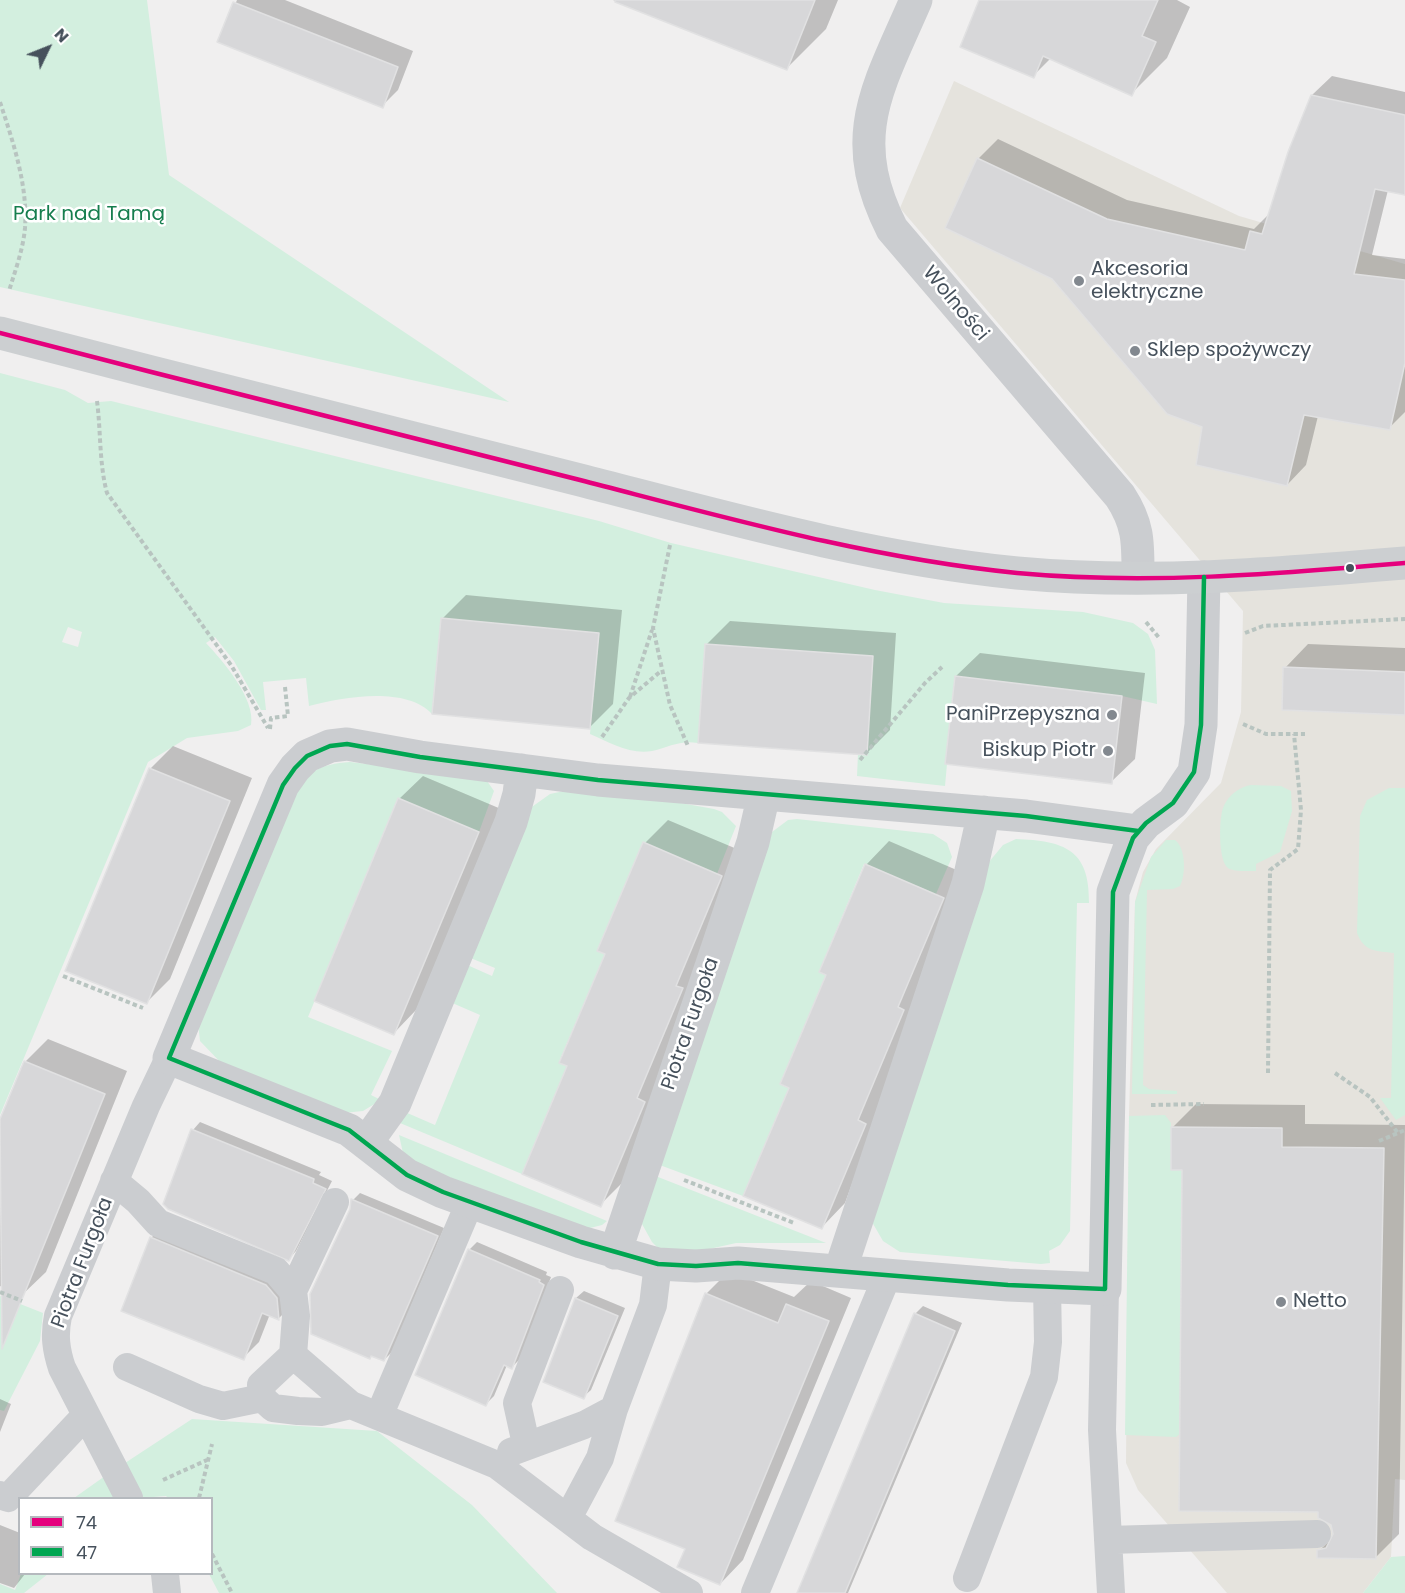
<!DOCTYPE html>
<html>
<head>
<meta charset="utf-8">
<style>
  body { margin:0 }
  #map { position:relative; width:1405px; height:1593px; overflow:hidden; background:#f0efef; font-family:Poppins,sans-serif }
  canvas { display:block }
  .legend { position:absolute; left:18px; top:1497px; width:195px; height:78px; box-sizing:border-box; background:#fff; border:2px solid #b5b9be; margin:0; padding:8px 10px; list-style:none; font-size:18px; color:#46515c }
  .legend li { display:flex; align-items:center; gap:12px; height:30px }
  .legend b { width:30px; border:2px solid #b5b9be }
  .north { position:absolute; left:18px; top:18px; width:60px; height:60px; -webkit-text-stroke:4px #fff; paint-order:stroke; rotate:47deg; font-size:16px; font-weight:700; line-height:24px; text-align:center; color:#46515c }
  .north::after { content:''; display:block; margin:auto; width:21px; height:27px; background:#46515c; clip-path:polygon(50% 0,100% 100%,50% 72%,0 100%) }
</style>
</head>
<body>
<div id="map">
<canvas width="1405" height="1593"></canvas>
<ul class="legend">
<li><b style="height:8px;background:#e5007d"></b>74</li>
<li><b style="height:8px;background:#00a651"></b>47</li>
</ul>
<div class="north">N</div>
</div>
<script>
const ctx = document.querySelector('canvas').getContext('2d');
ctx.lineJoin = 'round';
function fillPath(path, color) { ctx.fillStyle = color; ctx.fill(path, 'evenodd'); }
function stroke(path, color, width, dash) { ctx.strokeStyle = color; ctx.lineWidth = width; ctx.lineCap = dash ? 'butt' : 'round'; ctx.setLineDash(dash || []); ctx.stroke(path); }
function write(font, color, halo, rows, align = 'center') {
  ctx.font = font + ' Poppins,sans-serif'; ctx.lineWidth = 5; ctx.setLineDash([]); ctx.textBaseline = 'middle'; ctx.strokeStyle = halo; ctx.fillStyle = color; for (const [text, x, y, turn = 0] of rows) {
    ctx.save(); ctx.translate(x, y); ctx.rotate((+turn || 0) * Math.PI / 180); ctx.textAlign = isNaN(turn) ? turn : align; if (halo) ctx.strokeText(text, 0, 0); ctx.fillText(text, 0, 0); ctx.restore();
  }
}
fillPath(new Path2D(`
  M954,81L1239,216L1405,264V1480L1395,1479L1391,1557L1363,1593H1227L1138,1490L1126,1463L1129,1116L1135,902L1143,872L1156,849L1221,783L1241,712L1243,611L900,208Z`), '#e5e3dd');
fillPath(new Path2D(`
  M0,0H147L169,175L509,402L0,287Z
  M0,373L65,390L88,403L111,401L599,521L671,543L875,590L944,603L1083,612L1133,623L1148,634L1155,650L1157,704L1122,696L955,676L945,786L857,776L858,754H867L873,656L705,644L698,743C679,740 670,747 652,751C630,755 609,742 590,734L599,633L441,618L432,714C406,686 343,697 309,706L306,678L263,682L266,710H261L234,661L215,637L206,643C222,660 256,699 251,725L238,731L187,738L148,762L0,1115ZM68,627L82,632L78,647L62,642Z
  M350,762L485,778L494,791L479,832L398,799L308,1017L392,1051L371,1095L381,1100L363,1111L343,1113L224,1066L200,1041L198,1023L291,796C308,771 320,764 350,762Z
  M1251,785L1281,786L1291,791L1292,811L1280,852L1256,864V871C1248,871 1234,872 1228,868C1218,861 1219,818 1223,808C1227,796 1239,787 1251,785Z
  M1389,788H1405V1115L1396,1120L1380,1098H1391L1394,953C1377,951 1364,952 1357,933L1360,816L1367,800Z
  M569,790L653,798L714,809L722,812L736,826L717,874L643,842L605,954L559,1062L567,1066L522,1174L400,1123L405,1112L435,1125L480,1015L450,1002L465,964L492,976L495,968L468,957L529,809L550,794Z
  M797,819L933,834L947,843L952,857L936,894L864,864L819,972L826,975L780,1084L789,1088L743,1196L657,1164L772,832L788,820Z
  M1016,839C1064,841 1090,849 1089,903H1077L1070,1231L1060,1245L1049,1251L1050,1263L1041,1264L900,1252L883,1241L872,1222L989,862L1003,845Z
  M1166,840H1175C1186,848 1186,875 1180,886L1173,889L1147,890L1143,1085L1149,1089L1177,1091V1094H1132L1135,902L1151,857Z
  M1165,1115L1171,1123V1170H1182L1180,1434L1176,1437L1125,1435L1129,1116Z
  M399,1135L607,1221L602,1225L586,1229L427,1171L403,1153Z
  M653,1175L826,1243H736L696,1252L659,1249L652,1242L642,1224V1214Z
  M0,1296L43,1313L40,1341L4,1411L0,1410Z
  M192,1419L377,1431L472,1505L557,1593H219L209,1574H212V1498H168L166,1496L141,1498L122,1465Z
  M105,1476L116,1498H74Z
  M1405,1556V1593H1363L1391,1557Z
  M21,1574H48L24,1593H0V1584L15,1590Z`), '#d3efdf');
fillPath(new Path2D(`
  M237,0H285L413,51L398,90L382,106L219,42Z
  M613,0H838L826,29L787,68Z
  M980,0H1177L1190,7L1167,58L1131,94L1051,58L1033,76Z
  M1332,76L1405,92V194L1388,190L1372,255L1405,259V412L1389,428L1318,416L1306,465L1287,485L1204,426L1053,278L947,228L979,158L998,139L1127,200L1254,229L1270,213L1312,95Z
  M466,595L622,610L613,704L589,728L442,619Z
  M730,621L896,633L890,730L867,753L706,645Z
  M1308,644L1405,648V713L1285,668Z
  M980,653L1145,673L1135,759L1111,782L956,676Z
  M173,746L252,778L170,979L147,1002L150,769Z
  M423,776L501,809L417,1009L394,1033L399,799Z
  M668,820L744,852L624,1181L600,1205L569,1065L645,843Z
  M889,841L966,874L845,1203L822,1227L791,1087L866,865Z
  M48,1039L127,1071L46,1272L22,1295L0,1286V1124L25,1062Z
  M1196,1104L1305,1105V1124L1405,1125L1399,1534L1376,1557L1319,1551L1334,1536L1332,1524L1319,1511L1183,1168L1173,1127Z
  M200,1122L321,1172L319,1175L332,1181L296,1251L289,1259L193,1130Z
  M360,1193L444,1228L392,1352L384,1360L351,1209L353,1200Z
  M167,1222L282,1269L294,1303L279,1318L270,1314L259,1342L243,1358L151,1238Z
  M477,1242L547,1272L546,1275L551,1277L520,1359L512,1367L507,1365L494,1396L486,1404L469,1250Z
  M729,1271L794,1297L811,1281L851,1298L743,1560L720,1584L706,1294Z
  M584,1291L625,1308L591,1390L583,1397L545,1381L576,1298Z
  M923,1306L962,1323L848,1593H798L915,1314Z
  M0,1399L11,1404L0,1432Z
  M0,1525L20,1533V1574H25L14,1588L0,1583Z`), '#0003');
const building = new Path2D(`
  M615,0H815L787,70L615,2Z
  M979,0H1158L1142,36L1156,42L1132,96L1043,56L1034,78L960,47Z
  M233,2L398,67L383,108L217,42Z
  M1311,95L1405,115V195L1375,189L1354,274L1405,280V363L1390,430L1304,415L1287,486L1196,465L1202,427L1167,414L1052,279L945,228L977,158L1107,219L1245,250L1250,231L1262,234L1288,152Z
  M441,618L599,633L590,729L432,714Z
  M705,644L873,656L867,755L698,743Z
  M1283,667L1405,672V715L1282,710Z
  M955,676L1122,696L1112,784L945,764Z
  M149,768L230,801L147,1004L65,971Z
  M398,798L479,832L394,1035L314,1001Z
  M643,842L722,876L676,986L683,988L637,1098L645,1102L601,1207L522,1174L567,1066L559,1063L605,954L597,951Z
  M865,864L944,898L898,1007L904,1010L858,1120L866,1124L822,1229L743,1196L789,1088L780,1084L826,975L819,972Z
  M24,1061L105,1094L2,1349L0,1119Z
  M1171,1127L1282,1128V1147L1384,1148L1376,1559L1317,1558V1550L1326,1548L1333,1534L1331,1525L1318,1518V1512L1179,1511L1182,1170H1171Z
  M191,1129L314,1179L313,1183L326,1189L289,1261L168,1209L163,1204Z
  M351,1199L438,1236L384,1361L371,1356L370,1359L311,1334L310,1294L350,1209Z
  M150,1237L266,1285L277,1298L279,1320L262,1313L244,1360L121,1311Z
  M468,1249L540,1280L539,1282L544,1285L512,1369L504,1365L486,1406L415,1375Z
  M705,1293L778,1323L786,1304L829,1321L720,1585L677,1567L685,1549L615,1521Z
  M575,1298L618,1316L584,1399L543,1382Z
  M914,1313L955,1331L845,1593H797Z`);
fillPath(building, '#d7d7d9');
stroke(building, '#e1e1e2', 1.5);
stroke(new Path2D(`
  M0,102C13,142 28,185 25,228C23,250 15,271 9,291
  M97,401C101,432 99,463 107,493L231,665L268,728
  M670,545L653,628L670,705L688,746
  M1146,622L1160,639
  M1245,633L1263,626L1405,619
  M285,687L288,716
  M630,697L652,630
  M1243,724L1266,734H1305
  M270,729L271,718L288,716
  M602,737L629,698L661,671
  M860,760L925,683L942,667
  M63,976L143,1008
  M1268,1073L1270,870L1298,849L1301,810L1294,734
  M1335,1073L1370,1097L1398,1133
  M1151,1105L1204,1104
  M1379,1141L1405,1130
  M684,1180L794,1223
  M0,1292L22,1301
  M163,1480L207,1460
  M199,1498L212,1444
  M212,1554L232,1593`), '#b8c4c0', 4, [4.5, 3]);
stroke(new Path2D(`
  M114,1181L138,1201L158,1223L276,1271L293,1291L296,1316L293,1355L351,1405
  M1105,1289L1102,1430L1111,1593
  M293,1291L335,1202
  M293,1355L261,1385L262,1398L273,1408L298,1411L322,1412L351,1405L497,1465L592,1537L689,1593
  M127,1367L199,1399L223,1406L262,1398
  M379,1416L470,1202
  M526,1444L517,1403L560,1290
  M511,1452L584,1425L614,1409
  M0,1495L8,1498L86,1415
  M129,1498L62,1368C56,1350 54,1335 58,1316L146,1106L169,1058
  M568,1518L600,1458L614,1409L653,1305L658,1264
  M1108,1540L1317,1534
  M165,1574L167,1593
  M967,1578L1044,1377L1048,1342L1047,1286
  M755,1593L888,1274`), '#cbcdd0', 28);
stroke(new Path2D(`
  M916,0C878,88 845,136 892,229L1120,496C1139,525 1138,543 1138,577
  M1138,831L1026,816L598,780L420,757L347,744L330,746L307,756L295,768L283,785L169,1058L349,1130L407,1175L443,1192L581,1242L658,1264L696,1266L738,1263L1008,1285L1105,1289L1113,892L1133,838L1146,823L1173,803L1194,772L1201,725L1204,577
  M367,1142L395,1103L511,822L519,794L522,770
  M615,1253L753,842L764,794
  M840,1271L968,884L984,812`), '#cbcdd0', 33);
stroke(new Path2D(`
  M0,333C193,383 386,432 580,480C724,517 868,558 1017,573C1146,585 1276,574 1405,563`), '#cccfd1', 33);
stroke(new Path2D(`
  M0,333C193,383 386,432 580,480C724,517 868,558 1017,573C1146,585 1276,574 1405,563`), '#e5007d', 4.5);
stroke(new Path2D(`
  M1138,831L1026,816L598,780L420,757L347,744L330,746L307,756L295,768L283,785L169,1058L349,1130L407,1175L443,1192L581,1242L658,1264L696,1266L738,1263L1008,1285L1105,1289L1113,892L1133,838L1146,823L1173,803L1194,772L1201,725L1204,577`), '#00a651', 4.5);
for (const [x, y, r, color] of [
  [1079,281,6,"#82888f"],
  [1135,351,6,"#82888f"],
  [1350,568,5,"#46515c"],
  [1112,715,6,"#82888f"],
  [1108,751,6,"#82888f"],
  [1281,1302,6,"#82888f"]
]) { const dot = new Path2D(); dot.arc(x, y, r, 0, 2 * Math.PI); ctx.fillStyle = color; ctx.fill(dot); stroke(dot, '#fff', 2); }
write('20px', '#167e4e', '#fff', [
  ["Park nad Tamą",89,215]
]);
write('20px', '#46515c', '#fff', [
  ["Akcesoria",1091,270],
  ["elektryczne",1091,293],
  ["Sklep spożywczy",1147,351],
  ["PaniPrzepyszna",1100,715,"right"],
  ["Biskup Piotr",1096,751,"right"],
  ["Netto",1293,1302]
], 'left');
write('20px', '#46515c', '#fff', [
  ["Wolności",955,304,50],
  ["Piotra Furgoła",691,1024,-71],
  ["Piotra Furgoła",83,1263,-69]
]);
</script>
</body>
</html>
